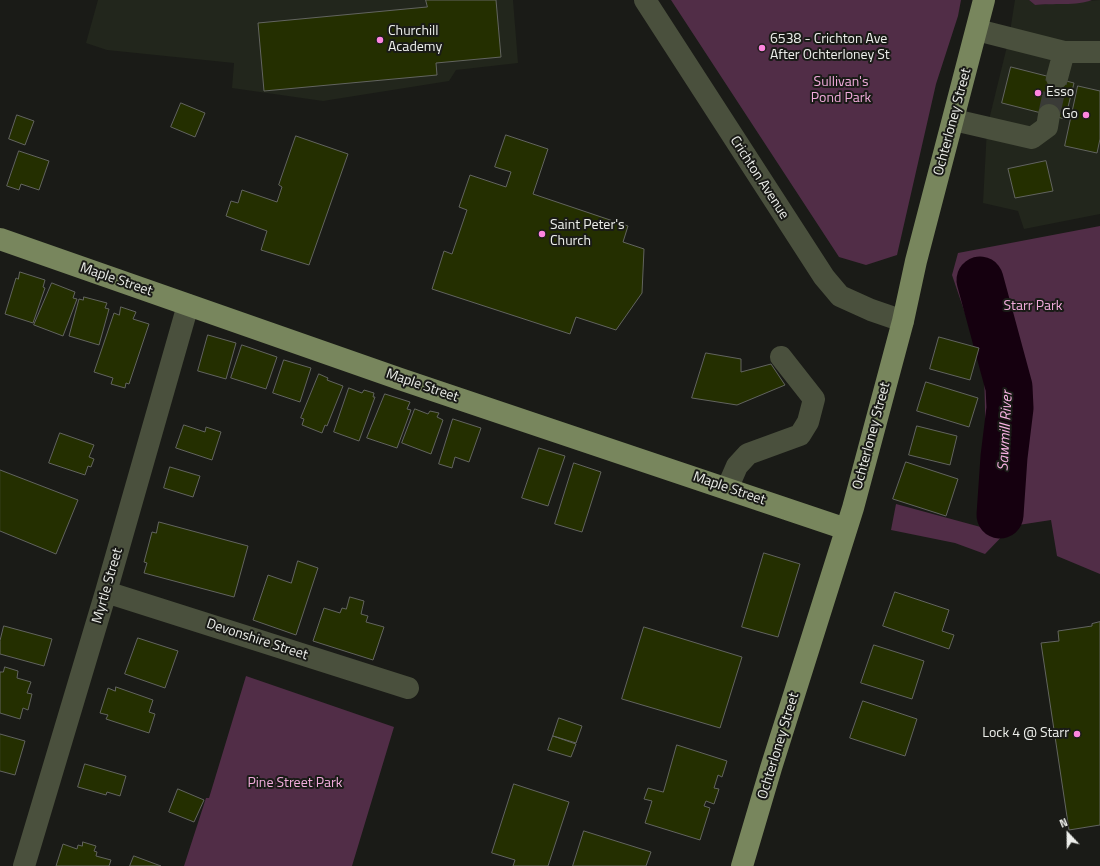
<!DOCTYPE html>
<html>
<head>
<meta charset="utf-8">
<style>
  body { margin:0 }
  #map { position:relative; width:1100px; height:866px; overflow:hidden; background:#1a1b17; font-family:"Titillium Web",sans-serif }
  canvas { display:block }
  .north { position:absolute; left:1048px; top:814px; width:40px; height:40px; -webkit-text-stroke:3px #1a1b17; paint-order:stroke; rotate:338deg; font-size:11px; font-weight:700; line-height:16px; text-align:center; color:#edefeb }
  .north::after { content:''; display:block; margin:auto; width:14px; height:18px; background:#edefeb; clip-path:polygon(50% 0,100% 100%,50% 72%,0 100%) }
</style>
</head>
<body>
<div id="map">
<canvas width="1100" height="866"></canvas>
<div class="north">N</div>
</div>
<script>
const ctx = document.querySelector('canvas').getContext('2d');
ctx.lineJoin = 'round';
function fillPath(path, color) { ctx.fillStyle = color; ctx.fill(path, 'evenodd'); }
function stroke(path, color, width, dash) { ctx.strokeStyle = color; ctx.lineWidth = width; ctx.lineCap = dash ? 'butt' : 'round'; ctx.setLineDash(dash || []); ctx.stroke(path); }
function write(font, color, halo, rows, align = 'center') {
  ctx.font = font + ' "Titillium Web",sans-serif'; ctx.lineWidth = 4; ctx.setLineDash([]); ctx.textBaseline = 'middle'; ctx.strokeStyle = halo; ctx.fillStyle = color; for (const [text, x, y, turn = 0] of rows) {
    ctx.save(); ctx.translate(x, y); ctx.rotate((+turn || 0) * Math.PI / 180); ctx.textAlign = isNaN(turn) ? turn : align; if (halo) ctx.strokeText(text, 0, 0); ctx.fillText(text, 0, 0); ctx.restore();
  }
}
fillPath(new Path2D(`
  M98,0H513L518,63L456,70L449,81L323,101L232,88L234,63L107,50L86,43Z
  M1015,0H1029L1035,5L1100,0V214L1024,229L1018,211L983,203L987,128L1009,38Z`), '#22261c');
fillPath(new Path2D(`
  M671,0H961L958,16L936,84L897,255L866,265L839,257Z
  M1029,0H1092C1078,6 1052,3 1035,5Z
  M1100,226V574L1057,556L1051,520L1012,526L985,554L955,543L891,530L896,504L988,529L984,369L952,275L958,253Z
  M246,676L394,727L352,866H184L206,798H209Z`), '#512d47');
stroke(new Path2D(`
  M980,280L1009,387L1010,408L1004,457L1000,515`), '#15000f', 47);
const building = new Path2D(`
  M426,0H496L501,57L436,63L437,75L264,91L258,23L427,7Z
  M1011,67L1074,83L1065,119L1002,103Z
  M1078,86L1100,91V139L1097,153L1065,146Z
  M181,103L205,113L195,137L171,127Z
  M17,115L34,121L25,145L9,139Z
  M506,135L548,149L533,194L628,226L623,242L644,249L642,293L616,330L576,317L570,334L432,289L444,251L452,254L467,210L459,207L470,175L506,187L511,172L495,167Z
  M296,136L348,154L309,265L261,250L267,231L226,216L231,201L238,203L242,190L277,202L282,187L279,185Z
  M19,151L49,161L39,190L21,184L19,190L7,186Z
  M1046,161L1053,191L1015,198L1008,169Z
  M20,272L45,280L43,287L45,288L33,323L5,314L16,278L18,279Z
  M52,283L75,292L73,298L77,299L63,336L34,325Z
  M84,297L107,303L105,308L109,309L99,345L69,336L79,299L83,300Z
  M121,307L136,312L133,319L149,324L129,384L126,383L125,388L111,384L113,378L94,372L114,313L119,315Z
  M208,335L236,343L226,379L198,371Z
  M939,337L979,348L970,380L930,369Z
  M242,345L277,357L266,389L231,378Z
  M706,353L741,359V372L771,364L785,385L737,405L692,398Z
  M284,360L311,368L300,402L273,393Z
  M319,374L328,378L327,380L343,386L327,426L325,425L322,433L302,425L304,419L301,418Z
  M926,382L978,398L969,427L917,411Z
  M349,388L362,393L364,390L374,393L373,397H375L359,441L334,432Z
  M385,394L410,402L407,409L411,410L397,448L367,438Z
  M415,409L428,414L430,411L439,413L437,417L443,420L431,454L402,443Z
  M453,419L481,428L469,462L455,457L452,468L439,464Z
  M184,425L205,432L206,427L221,432L212,460L176,448Z
  M917,426L957,436L950,465L909,455Z
  M60,433L94,445L89,457L94,459L91,467L88,466L85,475L49,463Z
  M539,448L565,456L548,506L522,498Z
  M906,462L958,479L946,516L893,499Z
  M574,463L601,472L582,532L555,524Z
  M170,467L200,476L193,497L164,488Z
  M0,470L78,500L56,554L0,531Z
  M159,522L248,546L234,597L144,573L147,563L144,562L152,532L156,533Z
  M764,553L800,564L778,637L742,627Z
  M298,561L318,568L296,635L253,620L268,575L291,583Z
  M895,592L949,610L942,631L954,635L949,649L883,626Z
  M350,597L364,601L361,614L368,616L366,622L384,627L373,660L313,641L324,608L340,613L342,608L346,609Z
  M1100,622V825L1069,830L1041,643L1059,641L1058,631L1092,626V624Z
  M4,626L52,639L44,666L0,654V641Z
  M644,627L742,657L720,728L622,699Z
  M138,638L178,651L165,688L125,674Z
  M874,645L924,661L912,699L861,683Z
  M5,667L18,671L17,678L31,682L27,693L32,694L28,710L23,708L20,719L0,713V672H3Z
  M116,687L153,700L149,712L155,714L149,733L106,719L108,715L100,713L108,688L115,691Z
  M863,701L917,719L905,756L850,738Z
  M559,718L582,726L576,743L553,736Z
  M0,734L25,741L15,775L0,771Z
  M553,736L576,744L571,757L548,750Z
  M677,745L727,761L722,777L718,775L714,788L719,789L714,804L706,801L704,806L710,808L700,840L645,823L652,801L644,799L648,788L663,792Z
  M85,764L126,776L120,796L107,792L106,795L78,787Z
  M514,784L569,802L548,866H513L515,860L492,853Z
  M178,789L204,800L194,822L169,812Z
  M584,831L651,852L646,866H573Z
  M83,842L96,846L94,851L97,852L96,856L111,860L109,866H56L63,844L77,849L78,845L82,846Z
  M134,856L161,866H130Z`);
fillPath(building, '#242f00');
stroke(building, '#62645f', 1);
stroke(new Path2D(`
  M1049,115L1057,78`), '#3a3b37', 22, [22, 11]);
stroke(new Path2D(`
  M645,0L824,277L840,296L871,310L903,321
  M977,30L1064,52H1100
  M1057,78L1064,52
  M954,120L1032,138L1047,127L1049,115
  M727,489L737,466L748,454L800,435L808,422L814,399L781,357
  M106,592L408,688
  M24,866L106,592L188,305`), '#4a503d', 22);
stroke(new Path2D(`
  M0,239L400,379L846,529
  M742,866L771,768L853,508L903,321L916,261L984,0`), '#78865d', 22);
for (const [x, y, r, color] of [
  [380,40,4,"#fe85df"],
  [762,48,4,"#fe85df"],
  [1038,93,4,"#fe85df"],
  [1086,115,4,"#fe85df"],
  [542,234,4,"#fe85df"],
  [1077,734,4,"#fe85df"]
]) { const dot = new Path2D(); dot.arc(x, y, r, 0, 2 * Math.PI); ctx.fillStyle = color; ctx.fill(dot); stroke(dot, '#1a1b17', 1.5); }
write('14px', '#edefeb', '#1a1b17', [
  ["Churchill",388,32],
  ["Academy",388,48],
  ["6538 - Crichton Ave",770,40],
  ["After Ochterloney St",770,56],
  ["Esso",1046,93],
  ["Go",1078,115,"right"],
  ["Saint Peter's",550,226],
  ["Church",550,242],
  ["Lock 4 @ Starr",1069,734,"right"]
], 'left');
write('14px', '#f1acdc', '#1a1b17', [
  ["Sullivan's",841,83],
  ["Pond Park",841,99],
  ["Starr Park",1033,307],
  ["Pine Street Park",295,784]
]);
write('14px', '#edefeb', '#1a1b17', [
  ["Ochterloney Street",953,122,-75],
  ["Crichton Avenue",759,178,57],
  ["Maple Street",116,280,19],
  ["Maple Street",422,386,19],
  ["Ochterloney Street",872,436,-75],
  ["Maple Street",729,489,19],
  ["Myrtle Street",108,586,-74],
  ["Devonshire Street",257,640,18],
  ["Ochterloney Street",779,746,-73]
]);
write('italic 15px', '#f9b3e4', '#1a1b17', [
  ["Sawmill River",1006,431,-87]
]);
</script>
</body>
</html>
